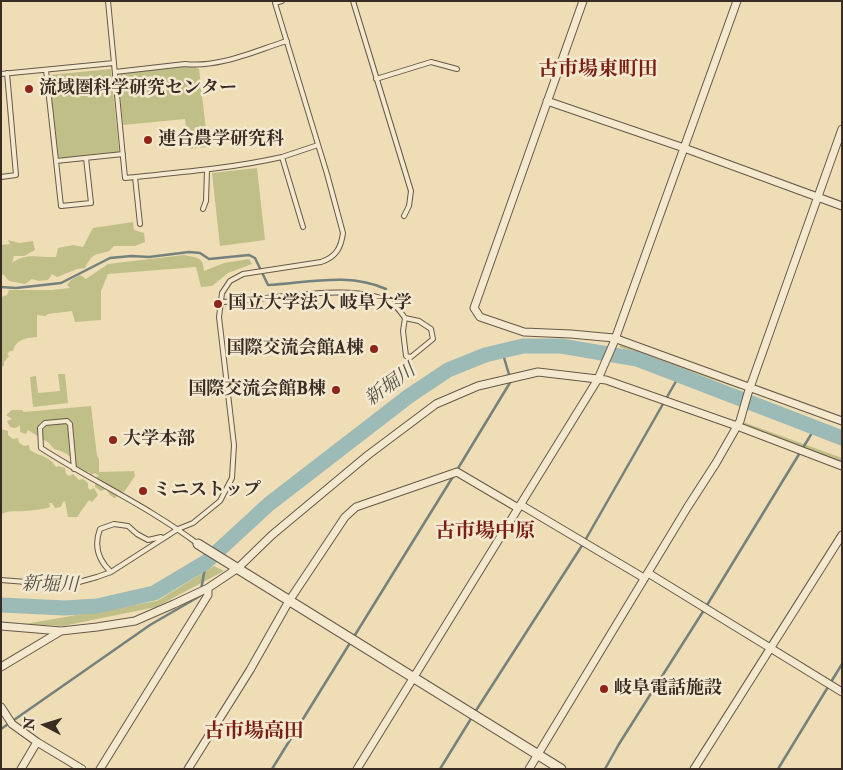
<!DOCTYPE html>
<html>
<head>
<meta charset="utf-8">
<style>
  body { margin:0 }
  #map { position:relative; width:843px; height:770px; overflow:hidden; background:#eeddb5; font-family:"IM FELL Double Pica",serif }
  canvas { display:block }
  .frame { position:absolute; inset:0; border:2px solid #382c24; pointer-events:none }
  .north { position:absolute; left:20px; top:700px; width:50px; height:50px; -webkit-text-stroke:4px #f4e9cf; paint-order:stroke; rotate:275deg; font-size:14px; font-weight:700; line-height:20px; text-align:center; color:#382c24 }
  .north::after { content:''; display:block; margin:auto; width:18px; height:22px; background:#382c24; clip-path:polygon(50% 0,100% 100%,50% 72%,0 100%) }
</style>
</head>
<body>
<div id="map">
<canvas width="843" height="770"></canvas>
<div class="frame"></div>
<div class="north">N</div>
</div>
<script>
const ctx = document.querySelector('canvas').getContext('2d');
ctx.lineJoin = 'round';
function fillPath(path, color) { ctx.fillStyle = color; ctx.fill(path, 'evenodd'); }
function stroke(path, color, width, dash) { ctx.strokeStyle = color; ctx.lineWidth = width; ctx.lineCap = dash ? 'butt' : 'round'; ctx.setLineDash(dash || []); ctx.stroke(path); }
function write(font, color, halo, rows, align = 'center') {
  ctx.font = font + ' "IM FELL Double Pica","Noto Serif JP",serif'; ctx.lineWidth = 5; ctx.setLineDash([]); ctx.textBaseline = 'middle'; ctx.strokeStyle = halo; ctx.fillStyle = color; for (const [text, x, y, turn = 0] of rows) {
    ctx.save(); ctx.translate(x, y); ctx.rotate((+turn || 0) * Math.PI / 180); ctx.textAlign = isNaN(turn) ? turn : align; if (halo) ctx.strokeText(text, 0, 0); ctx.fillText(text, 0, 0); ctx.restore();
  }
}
fillPath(new Path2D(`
  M192,66L199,69L208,147L189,149L185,119L123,125L118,74Z
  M111,69L119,152L61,158L58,156L49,75Z
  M257,168L265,240L220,246L212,173Z
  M133,222L134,230L144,233L145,242L135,246H114L109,251C94,256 93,252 85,268L77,269L57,277L52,274L48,280L39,281L32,279L25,284L9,281L4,275L1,274V245L10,244L8,240L19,243L33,241L35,250L24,256H14L12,263C25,252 42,258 56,257L58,248L73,245L83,247L93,228Z
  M184,255C197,258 203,256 204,271L224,263L249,259L252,264L228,273L212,286L201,287L196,267L108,274L101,291V320L75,322L72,311L48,314L45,316L37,315V337C26,338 16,339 13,351H10L7,354L9,356L4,362V366H1V297L7,295L9,290H52L70,288L67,285L71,280L80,275L86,279L108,264Z
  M620,345L740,387V389L619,347Z
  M58,374H65L68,403L33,407L30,377L36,376L38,393L60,391Z
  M91,406L97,456L99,459V472L134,471L135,476L124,492L122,491L119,496L114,498L110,495L106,489L101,491L95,487L96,477L99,476L95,473L91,475L89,472C84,475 78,474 74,471L76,465C74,457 63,451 54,449L49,443L28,430L26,434L20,432V425L16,428L10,427L7,421L12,419L6,415L12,410H22L24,412Z
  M743,422L842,458V463L743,427Z
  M1,429L8,431V435L13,439L18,438L19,443L24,446L29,445L30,450C41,457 48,455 56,467L58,466L65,468L66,474L69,476L73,474L79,480L83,479L88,483V488L90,490L94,488L98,495L92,502L89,500L77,517H68L65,501L63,502L61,507L55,508L52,503H49L50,507C41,510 34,510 25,511C16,512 10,510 1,514Z
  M214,566L224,571L156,607L63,626L25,624L157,601Z`), '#c0bf88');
stroke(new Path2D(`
  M1,287L16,288L61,283L110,258L131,256L149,257L189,252L200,253L209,259L249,255L255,258L268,285C307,283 349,272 386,289
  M457,470L511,381L502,351
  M475,712L583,544L679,376
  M1,729L150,625L200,596L206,562
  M272,769L454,475
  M440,769L472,717
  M605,769L619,744L704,610L815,428
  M778,769L842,664`), '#74817c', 2.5);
stroke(new Path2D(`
  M1,605L65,608L97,606L154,593L206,562L269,504L409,396L448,370L485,355L523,346H561L637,359L842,438`), '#9cbab6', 15);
const service = new Path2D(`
  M108,1L125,178L135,177
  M353,1L411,191L409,206L404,216
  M46,70L61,206L91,203L86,158
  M115,72L185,64C219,68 254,51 287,41
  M1,74L114,63
  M376,79L431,62L457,69
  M56,161L123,154
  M1,177L16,175L7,73
  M203,209L206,201L207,170
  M140,224L135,177C184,172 233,168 282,157
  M303,227L282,157L318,145
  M220,302C261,302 364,278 395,306C399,309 402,314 405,318L403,331L406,356L411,357L433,339L431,329L419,321L405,318
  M74,469L70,424L67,421L45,423L40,428L41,448C92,481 149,507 198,544
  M111,572C97,559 94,545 100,529L114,524L128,526L137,534L148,540L161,537
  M1,580L39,583L79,582L97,577L111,572L178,529L193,523L220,501L232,478L234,445L219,317L222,293L230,281L243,274L321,262C336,257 341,248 343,233L327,174L275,3L282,1`);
const minor = new Path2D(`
  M583,1L474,308L480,317L524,332L571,334L614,338L842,421
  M547,101L684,148L842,206
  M521,505L644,578
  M648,573L842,692
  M1,626L61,631L97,627L135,621L174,604L208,588L238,568L272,535L368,455L436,404L478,386L538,372L606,380L737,426L842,466
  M1,667L61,631
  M1,707L12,724L37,742L82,769
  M21,769L37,742
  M100,769L208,595V588
  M188,769L250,670L289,601L345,517L356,507L457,472L518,508
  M357,769L598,379L614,342L737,1
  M529,769L687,508L716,463L740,421L748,393L842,129
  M694,769L842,535`);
const tertiary = new Path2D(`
  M198,544L561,769`);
stroke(service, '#665848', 6);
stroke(minor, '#665848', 9);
stroke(tertiary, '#665848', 11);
stroke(service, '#f4e9cf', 4);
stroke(minor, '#f4e9cf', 7);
stroke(tertiary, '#f4e9cf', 9);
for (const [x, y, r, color] of [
  [29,89,5,"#8f2418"],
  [148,140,5,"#8f2418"],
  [218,304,5,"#8f2418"],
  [374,349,5,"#8f2418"],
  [336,390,5,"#8f2418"],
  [113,440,5,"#8f2418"],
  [143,491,5,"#8f2418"],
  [604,689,5,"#8f2418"]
]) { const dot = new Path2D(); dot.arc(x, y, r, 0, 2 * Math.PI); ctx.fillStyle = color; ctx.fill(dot); stroke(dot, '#f4e9cf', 2); }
write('bold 18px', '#382c24', '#f4e9cf', [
  ["流域圏科学研究センター",39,89],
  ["連合農学研究科",158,140],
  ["国立大学法人 岐阜大学",228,304],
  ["国際交流会館A棟",364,349,"right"],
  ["国際交流会館B棟",326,390,"right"],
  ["大学本部",123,440],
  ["ミニストップ",153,491],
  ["岐阜電話施設",614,689]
], 'left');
write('italic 19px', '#515048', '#f4e9cf', [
  ["新堀川",391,386,-36],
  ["新堀川",50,586,1]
]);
write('bold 20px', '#7a1f14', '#f4e9cf', [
  ["古市場東町田",598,71],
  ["古市場中原",485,533],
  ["古市場高田",254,733]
]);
</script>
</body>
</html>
